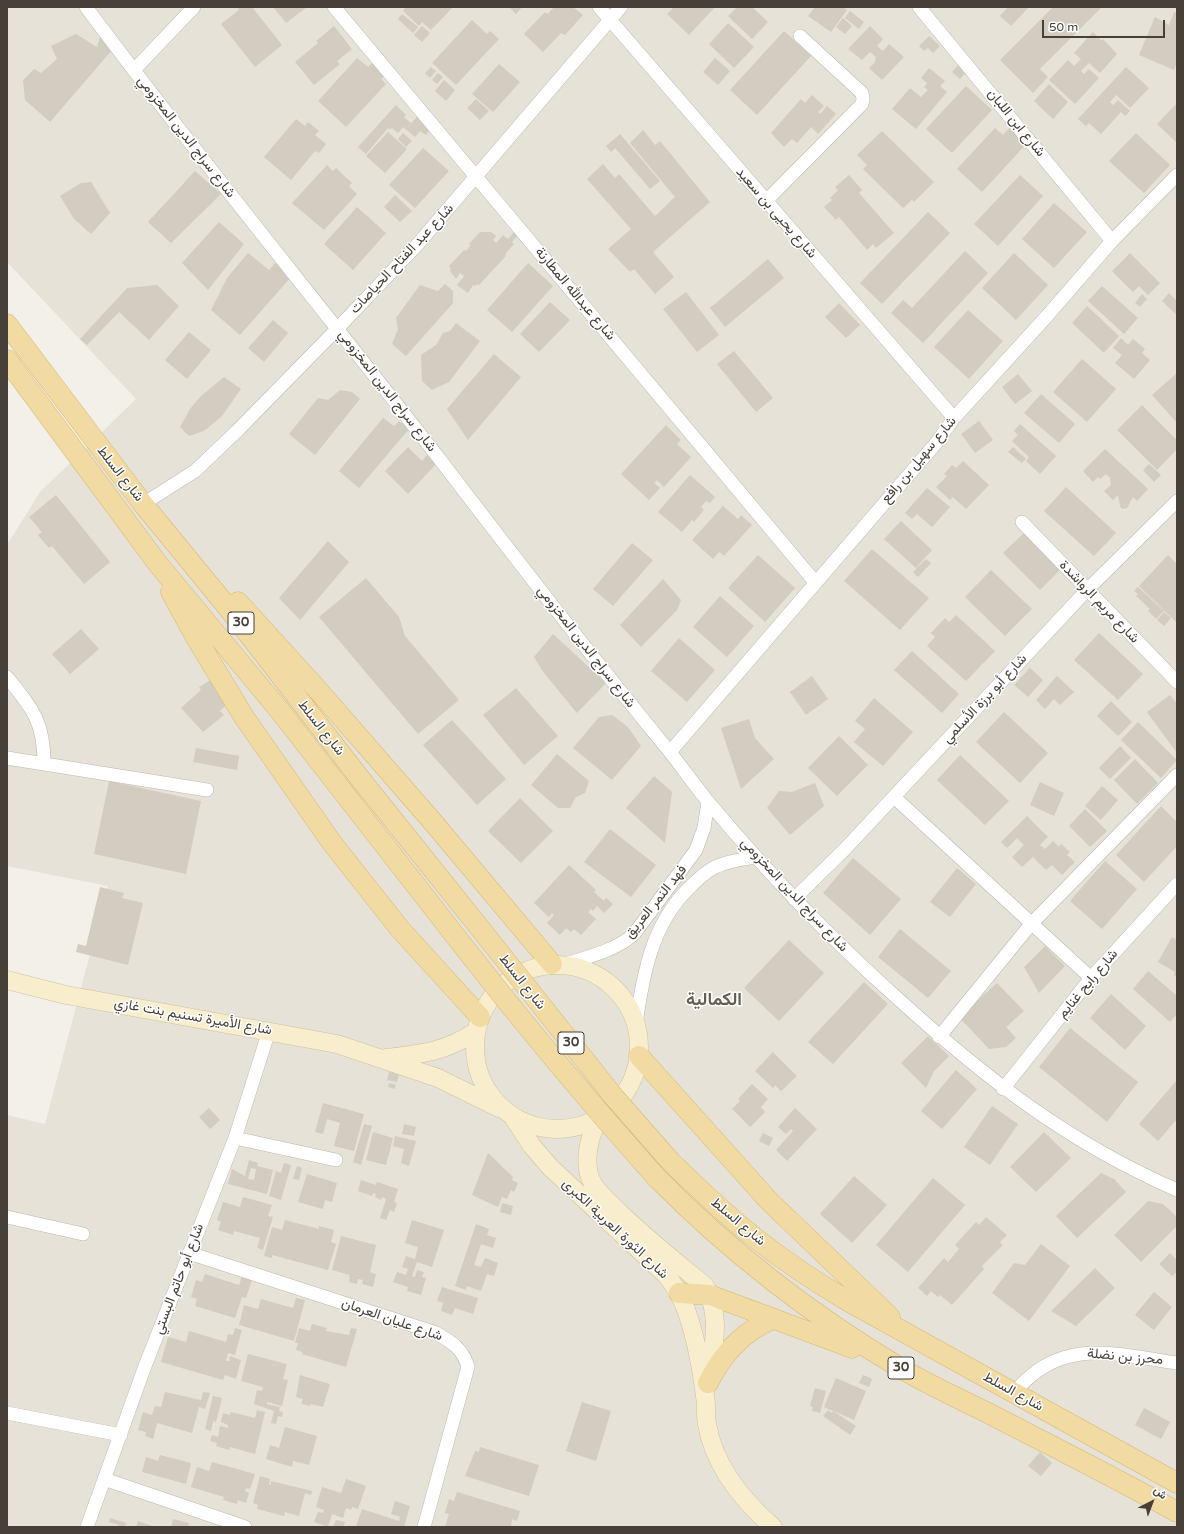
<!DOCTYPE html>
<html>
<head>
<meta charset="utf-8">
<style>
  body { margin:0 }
  #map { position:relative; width:1184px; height:1534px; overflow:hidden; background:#f3f0ea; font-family:"Varela Round",Vazirmatn,sans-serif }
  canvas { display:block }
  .frame { position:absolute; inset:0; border:8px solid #464039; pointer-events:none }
  .north { position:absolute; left:1132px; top:1482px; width:40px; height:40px; -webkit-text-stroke:3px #fff; paint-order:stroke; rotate:42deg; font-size:11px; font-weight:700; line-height:16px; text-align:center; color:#464039 }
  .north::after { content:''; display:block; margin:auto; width:14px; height:18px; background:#464039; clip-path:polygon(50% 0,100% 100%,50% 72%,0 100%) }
  .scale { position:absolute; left:1042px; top:20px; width:123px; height:18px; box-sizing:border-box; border:2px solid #464039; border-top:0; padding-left:5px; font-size:12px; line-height:14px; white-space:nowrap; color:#464039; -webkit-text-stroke:3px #fff; paint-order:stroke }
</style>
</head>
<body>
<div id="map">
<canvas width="1184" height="1534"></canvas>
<div class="frame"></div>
<div class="north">ش</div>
<div class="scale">50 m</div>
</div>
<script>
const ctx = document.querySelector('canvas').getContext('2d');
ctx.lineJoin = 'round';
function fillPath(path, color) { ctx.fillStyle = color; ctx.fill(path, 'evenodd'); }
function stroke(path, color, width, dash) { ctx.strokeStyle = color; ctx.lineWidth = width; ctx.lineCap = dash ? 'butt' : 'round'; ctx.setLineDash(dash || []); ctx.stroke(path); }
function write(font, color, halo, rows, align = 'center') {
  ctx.font = font + ' "Varela Round",Vazirmatn,sans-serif'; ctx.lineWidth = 3; ctx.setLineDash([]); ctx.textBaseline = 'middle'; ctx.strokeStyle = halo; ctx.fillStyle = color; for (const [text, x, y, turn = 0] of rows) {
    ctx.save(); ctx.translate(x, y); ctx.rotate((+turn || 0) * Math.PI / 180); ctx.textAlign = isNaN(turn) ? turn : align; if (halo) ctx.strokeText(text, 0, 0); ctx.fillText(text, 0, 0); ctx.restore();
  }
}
fillPath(new Path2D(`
  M7,7H1177V1527H7V1115L45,1124L108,886L7,866V545L40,492L136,399L7,262Z`), '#e6e2d8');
fillPath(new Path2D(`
  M237,7H252L282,45L255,67L221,24L239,10Z
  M273,7H307L286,23Z
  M406,7H453L431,30L422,22L419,26L403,11Z
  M509,7H522L516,14Z
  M554,7H573L583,15L565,35L561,33L543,52L524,34L545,12L548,14Z
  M674,7H715L689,35L667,14Z
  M737,7H752L768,22L752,39L728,16Z
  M815,7H843L847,10L831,32L808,16Z
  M1008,7H1029L1011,26L1000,16Z
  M1053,7H1102L1040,69L1048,77L1033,93L1000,60Z
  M850,11L864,22L859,29L845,18Z
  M1174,12L1177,13V62L1174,70L1139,55L1155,17L1169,25Z
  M402,14L418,27L413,33L398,19Z
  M843,18L852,26L845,34L836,27Z
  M472,20L487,34L490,31L499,39L456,85L432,63Z
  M728,23L754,47L734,68L709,44Z
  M334,26L352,49L337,61L340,64L314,85L295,62L318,43L316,41Z
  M422,26L430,33L422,42L414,35Z
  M870,26L883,39L877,46L883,51L889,44L904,57L882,80L869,68L875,62L876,57L870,52L862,60L848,49Z
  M784,31L811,56L757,115L730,90Z
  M1093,32L1102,41L1103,39L1117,54L1100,73L1089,63L1081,71L1084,74L1089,69L1099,78L1075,104L1049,80L1068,60L1074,66L1081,59L1074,53Z
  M76,34L97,47L101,34L112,50L50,122L25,100L23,80L34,69L41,73L57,59L51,46Z
  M929,36L940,46L933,53L928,48L924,51L919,46Z
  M357,58L368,67L373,62L386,74L381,79L386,84L346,127L318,101Z
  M715,58L730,71L718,85L703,72Z
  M962,61L970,68L960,79L952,72Z
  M499,64L520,82L493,112L472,94Z
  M431,67L436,71L430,78L425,73Z
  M1126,67L1149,88L1130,108L1116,95L1110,102L1113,105L1118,100L1130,111L1125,116L1121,112L1101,134L1089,123L1086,126L1078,119Z
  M929,68L945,81L940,86L947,92L916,129L892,109L910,88L921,97L928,90L924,87L927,83L921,78Z
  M438,73L443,77L437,84L432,80Z
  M444,80L455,90L446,101L435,91Z
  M1049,84L1068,102L1053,119L1034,101Z
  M966,86L992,110L952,153L926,129Z
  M812,95L824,106L818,112L820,114L827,106L836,114L818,134L811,127L797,143L792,139L784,147L771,133L801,99L805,103Z
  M476,99L489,111L480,120L467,108Z
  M1177,103V143L1157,124Z
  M396,105L406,115L404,117L411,123L418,116L431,128L426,135L420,131L415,137L403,127L398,133L392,128L390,130L388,128L366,154L358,147Z
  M296,119L305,126L308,122L319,131L315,135L326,144L319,153L315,151L291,180L264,157Z
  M1013,124L1030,140L982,192L957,169L995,128L1003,135Z
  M643,130L655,145L660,141L710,202L653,252L674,277L655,294L634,269L630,272L608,249L631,229L587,179L603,164L615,178L619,174L655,216L675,197L630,143Z
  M882,131L934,182L914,202L912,200L903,208L863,169L867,165L857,155Z
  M388,132L407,149L385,173L366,156Z
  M403,133L412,141L406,147L398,139Z
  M1136,133L1170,165L1144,193L1109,161Z
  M620,134L660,181L650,189L615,148L611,152L606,146Z
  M423,148L449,171L415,208L389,185Z
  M327,165L333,171L336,168L352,183L349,186L357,194L324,230L292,203Z
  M195,171L221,194L171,243L148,222Z
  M849,175L862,190L859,193L894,233L876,248L873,244L867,250L839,217L836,220L824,207L832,200L830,198L838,190L835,187Z
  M1020,175L1043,196L998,246L974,224Z
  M91,182L110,213L91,234L74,219L60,196L81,183Z
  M395,195L412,211L400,222L384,207Z
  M1054,203L1087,232L1054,268L1022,239Z
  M357,207L386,233L353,270L324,244Z
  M928,212L950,233L882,304L860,283Z
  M219,222L244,244L208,290L182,263Z
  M480,232H491L496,236L493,240L496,243L503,235L508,239L514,232L518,235L512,242L514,244L506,253L505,257L479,285L477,284L475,286L473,285L468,293L457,285L464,276L460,273L456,279L450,271L451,269L449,266L464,250L466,251L471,245L469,244Z
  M965,251L988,273L923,343L891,313L903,300L912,308Z
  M248,253L269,270L275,263L291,277L240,335L211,310L227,278Z
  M1014,253L1048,285L1016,320L982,288Z
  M1130,253L1160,283L1148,295L1139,286L1133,292L1112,271Z
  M768,259L784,278L725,327L710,308Z
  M528,263L553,286L512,332L487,310Z
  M445,284L453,291V303L406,356L392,344L398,329L396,318L420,285L438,291Z
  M157,285L179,306L149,340L119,312L87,345L80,339L127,288Z
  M1102,286L1138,318L1124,334L1088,301Z
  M686,292L719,335L697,352L663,309Z
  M1169,293L1177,301V315L1162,301Z
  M1142,294L1147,299L1140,307L1135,303Z
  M550,302L570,320L539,352L520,334Z
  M839,303L860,325L846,338L825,317Z
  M1087,306L1119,336L1104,353L1072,323Z
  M968,310L1003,341L969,379L934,347Z
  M273,320L288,333L264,362L248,348Z
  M456,323L480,341L449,382L432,390L422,381L421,355L436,345L443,333L450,331Z
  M189,332L211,350L187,379L165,360Z
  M1121,338L1128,345L1133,339L1145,349L1142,353L1150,360L1134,379L1115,363L1122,355L1113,348Z
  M734,351L773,398L756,412L717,364Z
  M494,354L521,377L468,440L447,409Z
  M1082,359L1116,389L1087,422L1053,392Z
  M1177,373V423L1152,395Z
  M1018,374L1032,391L1015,404L1002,387Z
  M224,377L241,389L222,416L204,431L189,436L180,427L190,409L201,396Z
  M340,390L352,392L360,399L315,455L289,434L318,398L328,400Z
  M1041,394L1075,424L1059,443L1024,413Z
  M1142,405L1177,440V449L1157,470L1117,430Z
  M383,418L394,426L399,421L409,429L359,488L339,471Z
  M979,421L993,440L975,453L961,434Z
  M1020,424L1056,456L1040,474L1026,461L1029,457L1012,441L1018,435L1014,431Z
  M666,425L681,440L677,444L691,457L664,487L657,480L654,483L660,488L649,500L621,474Z
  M408,447L422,461L429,453L438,462L408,494L385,471Z
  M1013,447L1026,459L1022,463L1008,452Z
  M1105,449L1148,489L1137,501L1133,497L1127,508L1122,509L1120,506L1118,495L1113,500L1104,491L1111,485L1110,478L1106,474L1100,479L1098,477L1093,482L1083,471Z
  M963,461L989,485L966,509L953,497L950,500L936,487L947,476L944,474L952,465L956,468Z
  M1149,464L1161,475L1154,482L1143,470Z
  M690,475L715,497L710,503L706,501L701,507L704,510L694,522L692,520L682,532L658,512Z
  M1066,487L1116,533L1094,556L1044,511Z
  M927,488L950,507L932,527L917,514L912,519L905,513Z
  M56,495L110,562L84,584L52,546L49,548L38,535L42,532L29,517Z
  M723,506L738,519L741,515L752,525L724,556L719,552L713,559L692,540Z
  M901,521L932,550L916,568L884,539Z
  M1026,531L1062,568L1040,590L1003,553Z
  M328,541L349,562L300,620L279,598Z
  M632,543L653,560L613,606L593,589Z
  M872,549L929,598L900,630L844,581Z
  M758,555L795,588L765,622L728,588Z
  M1168,555L1177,564V623L1139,586Z
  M926,559L931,563L918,577L913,572Z
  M991,570L1032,609L1005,636L965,597Z
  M366,578L399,617L405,636L459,700L418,734L319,617Z
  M663,579L681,600L677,610L641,647L620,625Z
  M1138,587L1164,611L1156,619L1148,611L1150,609L1136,596L1138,594L1134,591Z
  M720,596L754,626L727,657L693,627Z
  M1164,612L1171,618L1164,626L1157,620Z
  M956,615L995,651L966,681L927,646L935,637L931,633L945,618L949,622Z
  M81,629L99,649L70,674L52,654Z
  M1099,633L1143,674L1118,700L1074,660Z
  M553,634L606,683L577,713L544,673L534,657Z
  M679,638L715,670L687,702L651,671Z
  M912,651L959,694L942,713L894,670Z
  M1030,668L1043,680L1028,697L1014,685Z
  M812,676L828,699L806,715L790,692Z
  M1057,676L1074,692L1060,705L1054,699L1045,709L1036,700Z
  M212,679L232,700L220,711L224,715L203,732L181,708L201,690L199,687Z
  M516,688L558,736L524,765L483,715Z
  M1170,695L1177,704V753L1147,712Z
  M874,698L913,732L883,766L854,742L865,729L855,721Z
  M1111,701L1132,722L1118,736L1097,716Z
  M1004,712L1048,753L1020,783L976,742Z
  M612,715L628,727L641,746L612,780L573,748L599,717Z
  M749,719L755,738L774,759L741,789L721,728Z
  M452,720L506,779L477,805L423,745Z
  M1138,722L1177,760L1161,778L1121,740Z
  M839,736L868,765L837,796L808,768Z
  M1120,746L1131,758L1110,779L1099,768Z
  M196,748L239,756L237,770L193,762Z
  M557,754L589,781L585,793L576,797L570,808H558L531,785Z
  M960,755L1009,801L985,825L937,780Z
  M1135,759L1158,783L1137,804L1114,780Z
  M654,776L672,792L665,843L626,808Z
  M109,781L201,801L186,874L94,854Z
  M1040,782L1064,793L1054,816L1030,805Z
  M815,783L824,806L790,835L767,808L779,791L792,792Z
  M1102,786L1118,800L1101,820L1085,806Z
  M520,798L553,831L521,863L488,831Z
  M1161,806L1177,822V846L1144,882L1116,855Z
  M1085,809L1107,831L1090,847L1069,826Z
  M1027,816L1048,837L1040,845L1045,849L1053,841L1059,847L1061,844L1070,852L1067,855L1075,862L1062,875L1052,865L1046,870L1033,857L1022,867L1012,857L1024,845L1017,838L1007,848L1001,842Z
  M610,829L656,865L631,897L584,862Z
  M853,858L901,899L870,935L823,893Z
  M1105,861L1137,889L1102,929L1070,901Z
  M569,865L596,890L594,892L604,901L606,898L613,904L604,913L597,906L593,911L591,909L588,912L596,919L581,935L574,929L571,932L566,928L560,935L547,923L554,915L552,913L549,917L534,903Z
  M957,868L976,884L950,917L930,902Z
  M100,887L124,893L122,898L143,903L128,965L76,952L78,944L86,946Z
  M900,929L951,971L928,998L878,957Z
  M1172,937L1176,939L1177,937V977L1174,975L1175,972L1158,962Z
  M789,940L824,973L779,1021L744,988Z
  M1045,946L1065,966L1039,993L1024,967Z
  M1148,971L1177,996V1014L1170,1022L1133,989Z
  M864,982L888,1004L833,1064L808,1042Z
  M997,983L1024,1011L1006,1027L1016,1038L1006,1047L989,1049L959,1017Z
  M1111,994L1146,1026L1125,1050L1090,1018Z
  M1070,1028L1138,1082L1107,1122L1039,1067Z
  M928,1036L949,1056L934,1071L926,1088L901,1063Z
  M773,1052L797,1076L781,1091L775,1085L773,1088L755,1071Z
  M956,1070L977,1089L942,1129L921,1111Z
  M389,1072L399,1074L397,1082L387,1080Z
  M1177,1080V1119L1158,1141L1139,1124Z
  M389,1083L396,1085L395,1089L388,1087Z
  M752,1084L768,1099L761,1107L765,1112L750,1127L732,1109L740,1101L738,1099Z
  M323,1103L364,1114L354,1151L334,1146L340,1123L327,1119L323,1134L315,1132Z
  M992,1106L1018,1124L990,1165L964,1147Z
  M209,1108L220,1120L210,1129L199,1117Z
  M795,1108L817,1129L787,1161L776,1150L793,1131L791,1129L786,1134L778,1127Z
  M364,1124L372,1126L361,1165L353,1162Z
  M404,1124L416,1127L414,1136L402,1134Z
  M373,1132L393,1138L386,1165L366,1160Z
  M1044,1132L1071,1158L1036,1192L1010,1167Z
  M763,1133L773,1138L769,1146L759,1141Z
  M395,1136L416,1141L409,1166L401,1163L404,1149L393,1146Z
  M488,1153L513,1177L512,1180L518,1183L514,1192L511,1190L507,1199L502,1197L498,1207L472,1195Z
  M249,1160L258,1163L257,1166L273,1170L267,1194L228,1184L232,1169L245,1176ZM251,1168L256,1169L254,1180L248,1179Z
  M284,1163L291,1165L281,1200L269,1196L276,1171L281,1173Z
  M297,1166L302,1168L299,1180L293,1179Z
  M1101,1173L1114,1179L1126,1192L1077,1238L1056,1216Z
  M307,1174L337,1183L332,1202L325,1200L323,1209L298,1202Z
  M854,1176L887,1205L852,1243L820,1214Z
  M933,1178L965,1205L908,1272L876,1245Z
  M361,1180L376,1185L377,1182L398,1189L394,1202L397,1203L394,1212L390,1210L386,1220L380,1218L386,1199L382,1197L381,1200L375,1197L376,1194L373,1193L372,1196L358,1191Z
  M243,1197L272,1205L268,1216L273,1217L263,1250L257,1248L260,1238L234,1231L233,1235L218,1230L221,1222L217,1220L223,1202L240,1207Z
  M1148,1201L1163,1204L1177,1217V1226L1141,1262L1114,1235Z
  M502,1203L513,1206L511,1215L500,1212Z
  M986,1217L1007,1235L1000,1242L1003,1245L982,1266L984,1269L952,1305L940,1295L938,1297L931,1291L927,1296L918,1288L944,1258L948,1262L959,1249L955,1245L976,1222L979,1225Z
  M285,1220L319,1229V1226L334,1230L331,1242L336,1244L328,1270L272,1255V1258L264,1256L272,1227L282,1230Z
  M412,1220L444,1230L432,1267L417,1262L412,1276L415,1277L417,1270L424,1272L422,1277L426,1278L421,1295L407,1291L408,1287L393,1282L397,1272L406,1275L408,1269L402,1267L406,1256L415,1259L418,1247L405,1243Z
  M476,1224L489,1229L487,1235L496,1238L493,1248L481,1244L474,1265L481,1267L485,1258L498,1263L494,1276L487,1274L481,1291L467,1286L466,1290L455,1286Z
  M341,1236L376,1245L370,1272L376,1274L373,1287L362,1284L363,1280L358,1279L357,1284L349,1282L350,1275L332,1270Z
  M1041,1244L1070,1266L1029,1321L992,1293L1014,1263L1025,1265Z
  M1170,1253L1177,1260V1272L1172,1276L1159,1264Z
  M1095,1268L1115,1288L1076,1326L1051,1311Z
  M205,1274L239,1285L243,1274L253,1277L246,1298L242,1297L235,1318L195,1306L197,1299L191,1297L196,1280L202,1282Z
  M442,1287L478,1298L473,1314L455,1308L452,1315L441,1311L443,1303L437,1301Z
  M1154,1292L1172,1307L1154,1330L1135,1315Z
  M296,1298L305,1300L294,1341L239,1325L244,1305L258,1309L261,1299L293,1308Z
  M312,1324L327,1328L326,1331L349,1335L351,1328L357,1329L346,1367L302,1354L303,1352L296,1350L298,1343H295L299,1328L310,1331Z
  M235,1328L242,1330L235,1355L228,1353L226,1361H229L230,1356L241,1360L236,1379L225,1375L223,1380L161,1362L168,1337L186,1342L189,1331L226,1342L228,1334L233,1335Z
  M248,1354L287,1364L283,1379L288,1380L282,1406L267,1402V1404L280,1407L279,1411L283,1412L282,1417L278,1416L276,1424L271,1423L274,1411L254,1404L257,1390L262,1391L263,1387L241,1381Z
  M300,1375L330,1384L323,1407L311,1404L310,1406L301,1404L303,1399L296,1397Z
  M863,1375L872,1379L869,1387L859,1383Z
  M836,1378L866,1391L854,1420L824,1407Z
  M815,1388L826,1391L820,1413L812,1411L813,1407L810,1406Z
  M165,1392L201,1400L203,1392L210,1393L205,1409L199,1407L192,1433L157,1423L153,1439L145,1436L146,1432L138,1430L143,1412L152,1415L155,1406L161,1407Z
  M213,1396L222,1398L216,1422L213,1421L211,1431L205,1429Z
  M582,1402L611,1411L596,1461L566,1451Z
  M1144,1408L1170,1422L1161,1439L1135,1425Z
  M257,1410L265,1412L255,1454L230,1447L229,1450L216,1446L217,1443L210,1441L212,1435L218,1437L220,1426L228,1428V1425L221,1422L223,1413L230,1415L231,1412L255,1418Z
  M828,1410L832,1413L833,1411L856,1426L850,1435L823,1416Z
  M285,1427L317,1436L309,1465L293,1461L292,1467L266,1459L270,1445L279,1448Z
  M480,1447L539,1465L529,1496L465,1476L475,1451L479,1452Z
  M1040,1452L1052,1463L1041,1476L1028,1466Z
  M160,1455L191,1463L186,1484L142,1472L146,1457L158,1461Z
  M212,1462L255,1474L250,1489L246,1488L245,1491L249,1493L246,1503L238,1500L237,1504L223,1500L224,1497L191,1487L197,1467L209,1471Z
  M260,1476L270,1479L269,1484L271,1485V1481L312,1491L311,1495L305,1493L299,1516L285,1512L284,1516L257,1509L258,1505L253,1503Z
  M346,1479L366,1486L358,1509L352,1507L351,1510L346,1508L343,1518L332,1514L328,1527L314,1522L318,1512L323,1513L324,1510L316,1507L322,1487L341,1493Z
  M457,1492L520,1511L517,1521L512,1519L511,1526L514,1527H445L449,1514L445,1513L449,1499L454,1501Z
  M395,1501L410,1506L404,1527H356L362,1509L399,1521L400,1517L391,1514Z
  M110,1518L126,1523L125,1527H119V1525L109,1522Z
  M173,1519L189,1523L188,1527H171Z
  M336,1520L345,1522L343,1527H333Z
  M138,1521L155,1527H136Z`), '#d3ccc0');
const street = new Path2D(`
  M86,7C200,160 321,306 438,457C512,554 587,651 665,746C680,764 694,785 710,804C767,872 829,937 896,997C984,1077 1067,1142 1177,1190
  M334,7L815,582
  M599,7L954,418
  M919,7L1112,241
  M134,70L194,7
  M766,201L862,104L863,99L862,93L800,36
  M143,504L195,471L238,430L338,328L417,245L621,7
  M1022,522L1177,682
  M7,677C32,708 44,721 44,763
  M670,752L937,442L954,418L1047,316L1112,241L1177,175
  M7,758L207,790
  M894,797L1091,978
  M794,899L845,849L1087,590L1177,501
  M563,965C587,957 615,951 634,934L696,850L704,828L708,802
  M636,1024C643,974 652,924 689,888C697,880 705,872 715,867C728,861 743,859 756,857
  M939,1037L1031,924L1177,775
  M1003,1089L1091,978L1177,884
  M235,1138L336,1160
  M7,1217L83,1234
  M189,1253L436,1333C452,1342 463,1349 468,1367L424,1527
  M1014,1393C1060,1336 1114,1354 1177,1363
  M7,1413L121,1435
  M104,1479L245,1527
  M87,1527L145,1366L235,1138L269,1031`);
const secondary = new Path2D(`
  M475 1047a82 82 0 1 1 164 0a82 82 0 1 1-164 0Z
  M7,980L66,995L337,1044L438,1078L499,1108
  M386,1058C420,1054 445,1052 475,1032
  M513,1117L532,1146L550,1167L667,1276C673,1284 679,1292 683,1302C695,1331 701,1365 705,1396C707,1405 705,1415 707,1424C714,1466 742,1500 773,1527
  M598,1119C589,1138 582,1164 593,1184C600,1195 611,1204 620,1213C647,1239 676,1262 705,1286C722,1315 713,1349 709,1380`);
const primary = new Path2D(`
  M7,324L143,504L229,609L362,781L475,922
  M7,360L158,564L280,711L460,942
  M171,592L195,636L244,717L332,843L400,929L480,1017
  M238,602L317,689L432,821L552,964
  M639,1056L769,1201L890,1317
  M670,1161C699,1189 728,1217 759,1241C787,1263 816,1282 846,1300L1177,1483
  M656,1177C731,1253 811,1315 902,1369C929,1385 958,1398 986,1412C1050,1445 1114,1477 1177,1512
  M679,1293L710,1295L852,1348
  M708,1383C722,1355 743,1331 773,1319`);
stroke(street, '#bdb7ad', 14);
stroke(secondary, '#cdc19f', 19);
stroke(primary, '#d5b875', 21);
stroke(street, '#fff', 13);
stroke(secondary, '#f8eece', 18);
stroke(primary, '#f2dba3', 20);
const primaryBridge = new Path2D(`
  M475,922L614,1097L670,1161
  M460,942C523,1023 588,1101 656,1177`);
stroke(primaryBridge, '#d5b875', 21, []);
stroke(primaryBridge, '#f2dba3', 20);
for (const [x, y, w] of [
  [241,623,26],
  [571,1043,26],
  [901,1368,26]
]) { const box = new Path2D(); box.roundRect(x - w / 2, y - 11, w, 22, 3); ctx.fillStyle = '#fff'; ctx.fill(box); stroke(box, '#464039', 1); }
write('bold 13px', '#464039', null, [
  ["30",241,623],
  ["30",571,1043],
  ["30",901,1368]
]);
write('14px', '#464039', '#fff', [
  ["شارع ابن اللبان",1016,123,51],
  ["شارع سراج الدين المخزومي",186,137,52],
  ["شارع يحيى بن سعيد",776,213,49],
  ["شارع عبد الفتاح الحياصات",402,259,-47],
  ["شارع عبدالله المطارنة",575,294,50],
  ["شارع سراج الدين المخزومي",387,391,52],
  ["شارع سهيل بن رافع",919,460,-50],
  ["شارع السلط",120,474,52],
  ["شارع مريم الرواشدة",1099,602,46],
  ["شارع سراج الدين المخزومي",586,647,52],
  ["شارع أبو برزة الأسلمي",985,699,-47],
  ["شارع السلط",321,728,52],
  ["شارع سراج الدين المخزومي",794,895,47],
  ["فهد النمر العريق",656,902,-51],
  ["شارع السلط",522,982,52],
  ["شارع رابح غنايم",1088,984,-50],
  ["شارع الأميرة تسنيم بنت غازي",193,1017,10],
  ["شارع السلط",738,1222,40],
  ["شارع الثورة العربية الكبرى",615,1229,43],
  ["شارع أبو حاتم البستي",179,1279,-69],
  ["شارع عليان العرمان",392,1320,19],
  ["محرز بن نضلة",1125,1357,5],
  ["شارع السلط",1013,1392,29]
]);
write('bold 18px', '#675e51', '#fff', [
  ["الكمالية",714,1000]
]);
</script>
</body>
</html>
